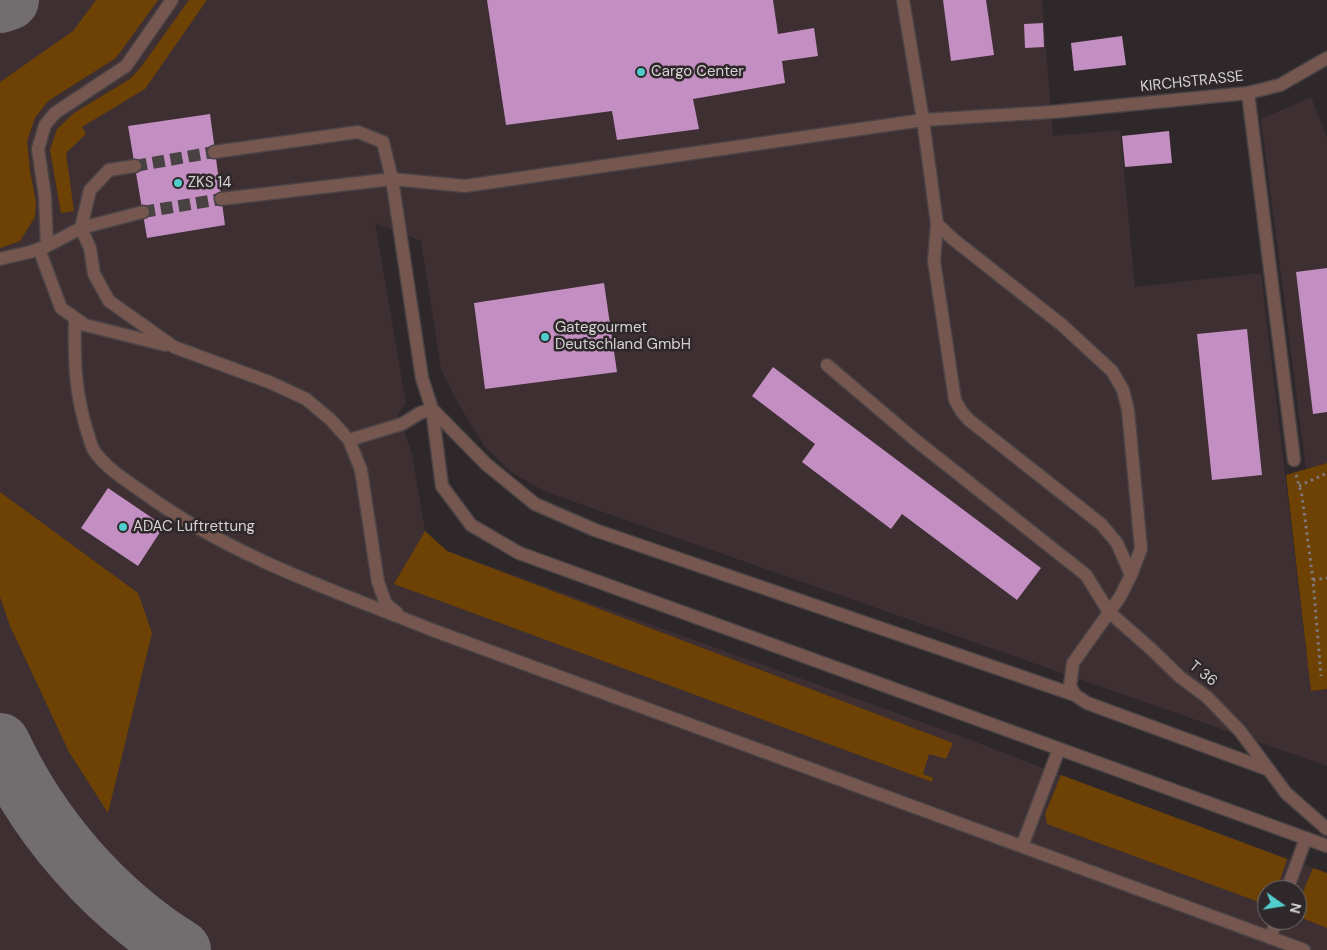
<!DOCTYPE html>
<html>
<head>
<meta charset="utf-8">
<style>
  body { margin:0 }
  #map { position:relative; width:1327px; height:950px; overflow:hidden; background:#2f282a; font-family:"DM Sans",sans-serif }
  canvas { display:block }
  .north { position:absolute; left:1257px; top:880px; width:50px; height:50px; box-sizing:border-box; background:#2f282a; border:1px solid #726c6e; border-radius:50%; rotate:103deg; font-size:14px; font-weight:700; line-height:20px; text-align:center; color:#d6d2d3 }
  .north::after { content:''; display:block; margin:auto; width:18px; height:22px; background:#52cdcd; clip-path:polygon(50% 0,100% 100%,50% 72%,0 100%) }
</style>
</head>
<body>
<div id="map">
<canvas width="1327" height="950"></canvas>
<div class="north">N</div>
</div>
<script>
const ctx = document.querySelector('canvas').getContext('2d');
ctx.lineJoin = 'round';
function fillPath(path, color) { ctx.fillStyle = color; ctx.fill(path, 'evenodd'); }
function stroke(path, color, width, dash) { ctx.strokeStyle = color; ctx.lineWidth = width; ctx.lineCap = dash ? 'butt' : 'round'; ctx.setLineDash(dash || []); ctx.stroke(path); }
function write(font, color, halo, rows, align = 'center') {
  ctx.font = font + ' "DM Sans",sans-serif'; ctx.lineWidth = 5; ctx.setLineDash([]); ctx.textBaseline = 'middle'; ctx.strokeStyle = halo; ctx.fillStyle = color; for (const [text, x, y, turn = 0] of rows) {
    ctx.save(); ctx.translate(x, y); ctx.rotate((+turn || 0) * Math.PI / 180); ctx.textAlign = isNaN(turn) ? turn : align; if (halo) ctx.strokeText(text, 0, 0); ctx.fillText(text, 0, 0); ctx.restore();
  }
}
fillPath(new Path2D(`
  M0,0H1042L1053,136L1120,130L1135,287L1261,273L1311,690L1327,689V766L546,492L511,472L484,446L459,405L441,369L421,241L375,223L406,403L397,415L402,424L412,454L425,531L447,551L963,737L1061,775L1327,873V950H0ZM209,115L225,225L147,238L128,126ZM1267,890H1297V920H1267Z
  M1311,97L1327,138V463L1306,469L1261,119Z`), '#3d2f32');
fillPath(new Path2D(`
  M96,0H158L116,58L48,101L35,118L27,141L30,171L36,202L35,217L20,241L0,248V82L73,31Z
  M189,0H207L145,89L82,127L86,134L66,153L74,211L61,213L50,150L57,129L74,113L130,79L141,67Z
  M1327,463V689L1311,691L1286,475Z
  M0,492L138,593L152,633L108,813L69,752L10,626L0,597Z
  M425,531L447,551L953,743L946,759L929,754L923,774L933,778L932,782L394,584Z
  M1061,775L1287,859L1277,890H1267V905L1047,824L1045,814Z
  M1313,868L1327,873V928L1297,916V906Z`), '#6d4204');
stroke(new Path2D(`
  M0,3L9,0
  M0,743C39,827 103,901 181,950`), '#726d6e', 60);
fillPath(new Path2D(`
  M487,0H773L778,34L814,28L818,56L782,61L785,83L693,99L699,129L617,140L612,111L506,125Z
  M943,0H986L994,55L951,61Z
  M1043,23L1044,47L1025,48L1024,24Z
  M1122,36L1126,65L1074,71L1071,43Z
  M210,114L225,225L147,238L128,126Z
  M1169,131L1172,163L1125,167L1122,136Z
  M1327,268V412L1313,414L1296,272Z
  M604,283L617,372L485,389L474,303Z
  M1247,329L1262,475L1212,480L1197,334Z
  M773,367L1041,568L1017,600L902,514L891,529L802,462L815,444L752,396Z
  M108,488L164,526L138,566L81,528Z`), '#c38ec1');
stroke(new Path2D(`
  M135,166L214,152
  M143,212L221,199`), '#484243', 12, [12, 6]);
const minor = new Path2D(`
  M903,0L923,120L937,224L934,261L955,400L961,411L969,420L1101,524L1117,543L1131,575
  M1248,93L1294,460
  M214,152L358,132L383,142L392,179L422,378L432,409L442,486L471,525L519,553L1327,846
  M135,166L109,170L90,190L81,228L90,248L94,274L109,301L174,347L269,382L306,399L331,420L349,440L361,470L378,582L386,604L397,613
  M221,199L392,179L465,186L923,120L1052,112L1248,93L1280,85L1327,58
  M937,224L953,239L1062,325L1112,371L1123,390L1128,410L1141,549L1131,575L1120,597L1073,663L1070,686L1075,695L1087,703L1267,769
  M47,246L45,196L38,149L45,125L55,113L126,66L172,0
  M39,249L61,308L85,325L165,345
  M0,259L30,252L47,246L81,228L143,212
  M75,318C74,359 75,395 88,434C90,439 91,447 95,452C107,469 127,481 144,493C232,557 335,591 435,631L1304,950
  M827,365L914,439L1086,575L1109,612L1150,648L1180,677L1207,697L1240,731L1286,793L1327,829
  M432,409L486,464L535,504L595,530L1075,695
  M349,440L402,424L420,413L432,409
  M1022,846L1059,749
  M1287,890L1306,838
  M1270,938L1277,920`);
stroke(minor, '#4a4345', 15);
stroke(new Path2D(`
  M1296,475L1302,496L1313,580L1321,676
  M1299,486L1327,473
  M1313,580L1327,578`), '#7f797b', 3, [2.5, 4]);
stroke(minor, '#75574f', 12);
for (const [x, y, r, color] of [
  [641,72,5,"#52cdcd"],
  [178,183,5,"#52cdcd"],
  [545,337,5,"#52cdcd"],
  [123,527,5,"#52cdcd"]
]) { const dot = new Path2D(); dot.arc(x, y, r, 0, 2 * Math.PI); ctx.fillStyle = color; ctx.fill(dot); stroke(dot, '#2f282a', 2); }
write('15px', '#d6d2d3', '#2f282a', [
  ["Cargo Center",651,72],
  ["ZKS 14",188,183],
  ["Gategourmet",555,328],
  ["Deutschland GmbH",555,345],
  ["ADAC Luftrettung",133,527]
], 'left');
write('15px', '#d6d2d3', '#2f282a', [
  ["KIRCHSTRASSE",1192,82,-6],
  ["T 36",1203,674,39]
]);
</script>
</body>
</html>
